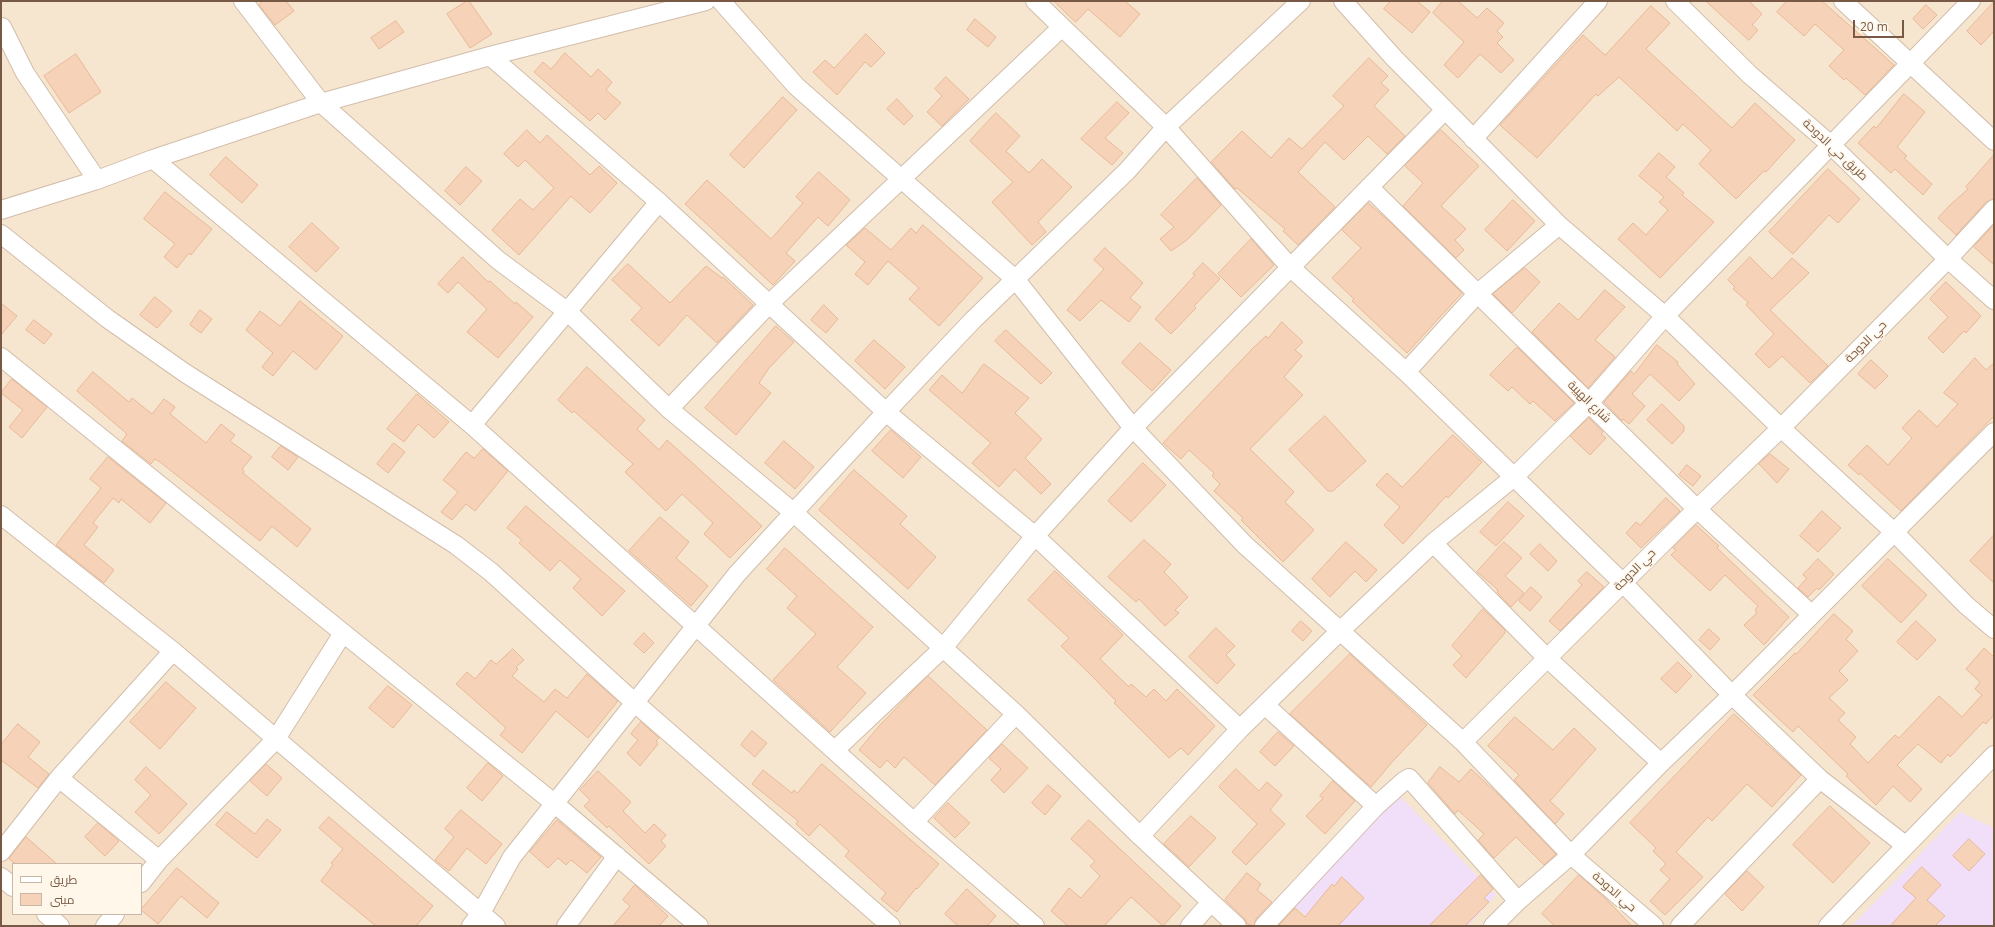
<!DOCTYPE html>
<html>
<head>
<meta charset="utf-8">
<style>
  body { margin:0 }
  #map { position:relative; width:1995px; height:927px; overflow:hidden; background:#fef4e2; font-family:"Open Sans",Cairo,sans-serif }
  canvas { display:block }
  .frame { position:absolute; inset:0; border:2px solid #785946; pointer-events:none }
  .legend { position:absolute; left:12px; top:863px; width:130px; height:52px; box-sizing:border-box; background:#fff7ea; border:1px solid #c9b8a8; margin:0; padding:5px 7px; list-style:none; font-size:12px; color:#785946 }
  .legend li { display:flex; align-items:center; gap:8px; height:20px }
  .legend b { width:20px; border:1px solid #c9b8a8 }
  .scale { position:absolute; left:1853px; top:20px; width:51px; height:18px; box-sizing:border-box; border:2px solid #785946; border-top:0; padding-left:5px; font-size:12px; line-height:14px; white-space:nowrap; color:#785946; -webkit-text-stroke:3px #fff7ea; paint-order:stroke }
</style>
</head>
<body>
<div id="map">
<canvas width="1995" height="927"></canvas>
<div class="frame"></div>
<ul class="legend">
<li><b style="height:5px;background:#fff"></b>طريق</li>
<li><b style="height:11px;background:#f6d2b8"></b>مبنى</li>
</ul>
<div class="scale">20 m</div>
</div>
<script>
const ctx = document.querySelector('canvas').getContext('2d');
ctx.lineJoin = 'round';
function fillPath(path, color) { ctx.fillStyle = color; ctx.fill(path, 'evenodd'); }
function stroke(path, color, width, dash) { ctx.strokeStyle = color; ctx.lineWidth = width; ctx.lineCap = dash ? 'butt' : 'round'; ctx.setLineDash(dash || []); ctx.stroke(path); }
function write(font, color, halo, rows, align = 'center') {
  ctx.font = font + ' "Open Sans",Cairo,sans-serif'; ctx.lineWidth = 3; ctx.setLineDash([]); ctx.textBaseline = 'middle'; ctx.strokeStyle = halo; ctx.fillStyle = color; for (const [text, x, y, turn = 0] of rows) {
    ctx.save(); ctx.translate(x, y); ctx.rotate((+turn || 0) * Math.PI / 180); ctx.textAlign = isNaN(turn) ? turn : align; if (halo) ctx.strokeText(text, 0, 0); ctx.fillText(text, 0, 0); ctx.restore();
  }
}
fillPath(new Path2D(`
  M1,1H1994V926H1ZM13,864H141V914H13Z`), '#f6e6d0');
fillPath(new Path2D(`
  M1391,787L1496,895L1468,926H1318L1289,901Z
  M1960,812L1994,828V926H1852Z`), '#f1dffa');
const building = new Path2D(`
  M263,1H286L294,11L275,25L259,5Z
  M467,1H469L492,34L470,48L447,14Z
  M1054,1H1125L1140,14L1120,37L1088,9L1076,22Z
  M1391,1H1417L1430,12L1412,33L1384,9Z
  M1443,1H1458L1477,18L1487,8L1504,23L1497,31L1503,37L1497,43L1514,60L1501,73L1480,54L1458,78L1444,65L1464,42L1433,13Z
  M1706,1H1749L1762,14L1752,25L1758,30L1749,40Z
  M1787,1H1822L1894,65L1865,95L1846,78L1844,80L1829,66L1844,50L1815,24L1804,36L1777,12Z
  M1994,2V31L1981,45L1967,31Z
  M1926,5L1937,15L1923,29L1913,19Z
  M1651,6L1670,23L1646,49L1732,128L1755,103L1795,140L1766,172L1764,171L1736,199L1699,164L1711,150L1683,124L1677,131L1619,77L1598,96L1596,94L1537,158L1500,125L1583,35L1605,55Z
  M975,19L996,37L988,47L967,30Z
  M396,21L404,32L379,49L371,38Z
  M866,34L885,53L871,67L865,62L837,95L813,72L825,60L834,68Z
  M565,53L591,77L598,69L612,82L606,90L621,103L605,120L598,113L590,121L534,72L543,62L551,69Z
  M76,54L101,92L69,113L44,76Z
  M1369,58L1388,76L1381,83L1389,90L1374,106L1405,136L1387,154L1368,136L1344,160L1325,142L1298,172L1335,207L1298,245L1283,231L1285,229L1237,188L1235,189L1211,162L1242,131L1271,158L1289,138L1302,149L1344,106L1333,96Z
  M946,77L969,99L942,126L927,112L942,96L935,89Z
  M1904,94L1925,112L1897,147L1907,156L1904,158L1932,184L1923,195L1895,169L1891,173L1858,143L1874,126L1876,128Z
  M783,97L797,110L744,168L730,155Z
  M897,99L913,116L904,125L887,109Z
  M1117,102L1129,113L1105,138L1123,153L1112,165L1081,139Z
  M996,113L1020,136L1006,151L1029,173L1042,159L1072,187L1038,222L1046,232L1032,245L992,202L1013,182L970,141Z
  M527,130L540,143L547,135L590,175L599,166L617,183L590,213L571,196L519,255L492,230L520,199L533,210L554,188L525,160L518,167L504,154Z
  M1441,130L1479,166L1441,206L1466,229L1455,240L1464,250L1456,258L1403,206L1423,183L1405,166Z
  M1659,153L1675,167L1666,177L1684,193L1682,195L1714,222L1660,278L1618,239L1633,223L1646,235L1668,210L1659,202L1664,197L1639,176Z
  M1994,155V199L1986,202L1956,235L1938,218L1950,205L1968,189L1966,187Z
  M226,157L258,185L242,203L210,175Z
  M466,167L482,181L460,205L445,191Z
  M1828,169L1860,199L1838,223L1829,215L1793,254L1769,232Z
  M819,172L850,200L828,226L818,217L786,253L795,261L773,285L685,204L707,180L771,239L803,203L796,197Z
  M1197,178L1221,205L1187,240L1171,251L1160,239L1174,227L1161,215Z
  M165,192L212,229L191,255L189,253L177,268L164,257L175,244L144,219Z
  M1513,200L1535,221L1507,251L1485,230Z
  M1368,203L1389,221L1462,293L1407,353L1352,301L1354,299L1332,278L1361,248L1342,230Z
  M312,223L339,248L316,272L289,247Z
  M923,225L983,278L939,326L909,299L919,288L888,261L868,285L855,274L865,262L846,245L865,228L891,250L911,228L916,233Z
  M1994,225V265L1974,247Z
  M1251,239L1274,265L1241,297L1218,274Z
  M1105,248L1143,283L1130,298L1141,307L1129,322L1101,300L1080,321L1067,310L1104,269L1094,260Z
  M463,257L488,282L490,281L515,304L516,302L533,317L498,358L467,332L487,309L458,282L448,293L438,284Z
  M1750,257L1772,279L1792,258L1809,273L1770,310L1828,366L1810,383L1782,356L1769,368L1755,354L1774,334L1746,305L1748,302L1733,289L1735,287L1728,280Z
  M1203,263L1220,279L1194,306L1196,308L1171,334L1155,319L1195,275L1193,274Z
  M628,264L670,303L706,266L722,278L723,277L753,305L717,343L687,315L659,346L631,320L642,308L612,280Z
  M1525,268L1540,282L1512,313L1493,294Z
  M1946,282L1981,316L1966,333L1964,331L1943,353L1928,338L1948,317L1930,299Z
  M1605,290L1625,307L1595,340L1615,357L1588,388L1532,332L1559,303L1578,320Z
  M155,297L172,311L157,328L140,315Z
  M300,301L343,336L316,370L293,351L273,376L262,367L273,353L246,330L260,311L280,326Z
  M1,303L17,316L1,335Z
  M824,305L838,319L826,333L811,320Z
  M200,310L212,319L201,333L190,325Z
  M34,320L52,334L44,344L26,330Z
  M1282,322L1303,342L1295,350L1302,356L1284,377L1303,395L1250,449L1294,492L1285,502L1314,530L1283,562L1241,520L1243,518L1214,491L1220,484L1212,476L1214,473L1189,450L1181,459L1163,443L1253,348L1266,336L1268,338Z
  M776,326L794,342L769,368L759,383L771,393L736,435L705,408Z
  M1006,330L1052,373L1041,384L995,341Z
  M874,340L905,367L885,389L855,361Z
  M1140,343L1171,370L1152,391L1122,363Z
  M1657,345L1678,362L1677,364L1695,384L1679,401L1650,374L1632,394L1645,406L1629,424L1623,419L1622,421L1604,402L1631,371L1634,374Z
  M1516,348H1518L1574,403L1555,421L1533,401L1530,404L1512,387L1508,391L1490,375Z
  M1975,358L1986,370L1994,363V416L1901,511L1860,473L1859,475L1848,465L1867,445L1888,465L1912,438L1902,428L1919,410L1937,427L1958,404L1944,393Z
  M1871,360L1888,376L1875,389L1858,374Z
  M984,364L1029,398L1015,413L1042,439L1025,458L1051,484L1041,494L1015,469L999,487L972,463L991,443L929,390L942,375L962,393Z
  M587,367L645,420L637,429L659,450L667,440L762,526L730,558L704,534L713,523L682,494L666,511L625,472L633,464L574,411L572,413L558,400Z
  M93,372L129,402L132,398L152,414L164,399L175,407L170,414L206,443L221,424L235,435L230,441L252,457L242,469L244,471L243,473L311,529L297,547L272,526L260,541L160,462L155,459L151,464L122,441L127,434L77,391Z
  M12,379L47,407L22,438L9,427L23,410L1,393Z
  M417,394L449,422L434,438L418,424L404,442L387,429Z
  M1662,404L1684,426V431L1672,444L1647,420Z
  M1325,416L1366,461L1333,491H1328L1289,450Z
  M1589,418L1603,432L1601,434L1606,438L1590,455L1570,436Z
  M891,430L921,457L903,478L872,451Z
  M1453,435L1482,462L1448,498L1446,496L1403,544L1384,525L1400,507L1376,485L1387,473L1402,487Z
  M784,441L814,467L795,489L765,463Z
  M394,443L405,452L388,473L377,464Z
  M281,446L298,457L288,470L272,457Z
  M483,449L508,471L475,511L466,504L452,520L441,512L458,492L443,480L466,452L474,458Z
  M1770,454L1789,469L1777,483L1759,464Z
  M108,457L166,503L150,523L121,499L119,503L113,498L93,523L98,527L84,545L114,570L104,583L56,545L101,488L90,479Z
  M1143,463L1166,485L1131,522L1108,501Z
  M1687,465L1701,476L1693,486L1679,475Z
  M854,470L907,516L900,524L936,557L908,589L819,510Z
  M1666,498L1680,511L1641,548L1626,533L1636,522L1640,525Z
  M1508,502L1524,516L1496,546L1480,532Z
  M526,506L625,591L602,616L573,588L581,579L560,560L550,571L519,543L522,540L507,528Z
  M1822,511L1841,528L1818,552L1800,536Z
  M660,517L689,542L676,558L708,586L691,606L629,551Z
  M1696,525L1719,546L1717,548L1789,617L1764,645L1744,625L1757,613L1755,610L1758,606L1725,575L1710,591L1671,555L1676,550L1673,548Z
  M1994,535V583L1970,561Z
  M1144,540L1171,564L1164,572L1188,597L1175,610L1179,613L1165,626L1139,599L1136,602L1108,577Z
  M1346,542L1377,570L1366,582L1355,571L1330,597L1312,579Z
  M1504,542L1522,558L1505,576L1524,593L1511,607L1497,592L1498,591L1496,588L1477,572Z
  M1540,544L1557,561L1548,571L1530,554Z
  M785,548L873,627L837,667L866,693L830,732L773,680L816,634L787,608L797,596L767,569Z
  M1818,559L1834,574L1819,590L1817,588L1808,597L1798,588L1807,578L1803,575Z
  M1888,559L1927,595L1901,623L1862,586Z
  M1055,571L1123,635L1100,659L1129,687L1131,684L1146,697L1154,689L1166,701L1177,689L1215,726L1188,755L1181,748L1169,758L1114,703L1116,701L1090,674L1061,646L1069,638L1028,600Z
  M1587,572L1604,587L1560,631L1549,621L1582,585L1578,581Z
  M1531,587L1542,597L1530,611L1519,601Z
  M1483,609L1505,630V633L1466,678L1453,665L1462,656L1452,646Z
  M1834,614L1853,631L1846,639L1858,651L1839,671L1848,680L1829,698L1845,713L1838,720L1856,737L1850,744L1868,763L1895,735L1899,738L1939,696L1962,717L1982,695L1975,689L1980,682L1966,669L1984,648L1994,657V715L1986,724L1983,722L1950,757L1948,754L1941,763L1918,744L1897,765L1922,789L1910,802L1893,786L1876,805L1846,776L1848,774L1798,726L1793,732L1753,695L1795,653L1796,654Z
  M1301,621L1312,631L1303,641L1292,631Z
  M1916,621L1936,640L1917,660L1897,642Z
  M1216,628L1235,646L1226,655L1235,665L1217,684L1189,657Z
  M1709,629L1720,639L1710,650L1699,640Z
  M644,633L654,643L644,653L634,644Z
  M513,649L524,660L516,667L518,669L512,676L544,702L555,689L567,698L587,674L618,701L588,738L556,711L522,753L500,735L506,728L456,684L467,672L475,679L491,660L496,664Z
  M1350,654L1427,725L1393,761L1371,787L1290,714Z
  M1678,662L1692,676L1676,693L1661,679Z
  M928,676L987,730L935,785L904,757L895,768L887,760L880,768L859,750L880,725Z
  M166,682L196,708L160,749L130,722Z
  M388,686L412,705L393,728L369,708Z
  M1734,714L1801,775L1772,807L1747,784L1712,821L1708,817L1676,852L1703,877L1665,915L1650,901L1670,879L1660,870L1666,864L1653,851L1656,848L1630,823Z
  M1515,717L1553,750L1574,728L1596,749L1550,801L1564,814L1555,824L1514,780L1519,775L1488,746Z
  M641,722L659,738L656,741L658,744L640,766L627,753L638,740L631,734Z
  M18,724L40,742L28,757L49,774L38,788L1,760V745Z
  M752,731L767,743L755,757L741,745Z
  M1278,732L1294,746L1275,766L1260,752Z
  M1002,744L1028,768L1004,793L991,780L1001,769L989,758Z
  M488,763L503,776L482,801L467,788Z
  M266,764L282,778L267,796L250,781Z
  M822,764L939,864L917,889L916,888L897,912L881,899L886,893L845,856L849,851L820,824L809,836L796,824L798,821L752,784L763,770L792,793L794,790L797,793Z
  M146,767L187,804L159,834L135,812L151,795L135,780Z
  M1440,767L1459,782L1471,769L1500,796L1556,854L1544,865L1516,837L1494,858L1478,840L1484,834L1458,810L1455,814L1428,783Z
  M1236,769L1259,791L1267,782L1282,795L1270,810L1285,824L1246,865L1232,852L1257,824L1219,787Z
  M598,771L631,802L623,811L645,833L654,824L666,835L661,841L666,846L649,864L609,826L607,828L584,806L590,800L580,790Z
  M1333,781L1355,801L1325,834L1306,816L1323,798L1320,796Z
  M1048,785L1061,796L1045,815L1032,803Z
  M948,803L970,823L955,838L934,818Z
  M1830,806L1870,843L1833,883L1793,845Z
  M461,810L502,844L486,864L467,848L449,871L435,860L454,837L445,829Z
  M227,812L255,834L267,819L281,830L257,858L216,825Z
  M1191,816L1216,838L1189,867L1164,844Z
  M329,817L433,906L416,926H376L321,881L333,865L331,863L343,849L319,828Z
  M557,820L601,857L587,873L571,860L566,865L558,858L548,868L530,852Z
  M1089,820L1181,906L1163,926L1131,897L1104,926H1068L1051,911L1069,888L1081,898L1100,876L1090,866L1095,861L1071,839Z
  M98,823L119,841L105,856L85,837Z
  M26,837L57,864H16L9,859Z
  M1969,839L1985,854L1969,871L1953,856Z
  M1922,867L1941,885L1927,900L1945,916L1935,926H1890L1916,898L1903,887Z
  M177,868L219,903L207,918L181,896L158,924L141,910Z
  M1747,871L1764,887L1742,911L1725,894Z
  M1247,873L1261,884L1257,890L1272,902L1256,919L1254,926L1247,924L1244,918L1225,900Z
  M1481,875L1493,889L1484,898L1489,902L1465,926H1429Z
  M1579,875L1607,900L1632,926H1555L1542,914Z
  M1342,877L1364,898L1338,926H1278L1295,908L1305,917L1332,884L1334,886Z
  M635,885L668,916L659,926H613L630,906L623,900Z
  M967,889L996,916L987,926H958L945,914Z`);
fillPath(building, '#f6d2b8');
stroke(building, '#eab997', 1);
const minor = new Path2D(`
  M243,1L321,103L498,260L568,312L669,409L793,512L1016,714L1140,836
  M721,1L796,86L1016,280L1133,428L1245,545L1463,742
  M1035,1L1166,127L1290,267L1406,372L1623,583L1732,695L1820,779L1905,845
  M1343,1L1394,58L1559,225L1665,316L1781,428L1895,533L1966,605L1994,629
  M1675,1L1750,75L1831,145L1948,259L1994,300
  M1843,1L1994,141
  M2,27L25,73L97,180
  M490,56L659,202L886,412L1035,536L1240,729
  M1473,139L1598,1
  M153,159L472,425L914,822L1035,926
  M1369,187L1697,509L1811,614
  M1,210L97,180L153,159L321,103L490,56L706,1
  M1,234L108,319L185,373L456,545L491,572L634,702L891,926
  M1,357L554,803L699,926
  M1406,372L1477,294L1559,225
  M669,409L769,304L1061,28
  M472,425L659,202
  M1,515L173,651L496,926
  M1433,543L1547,658L1661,763
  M1266,706L1376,806
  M835,750L943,648L1035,536L1133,428L1445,110
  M59,778L159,860
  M914,822L1016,714
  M1,852L59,778L173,651
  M1,877L13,887
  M141,883L159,860L276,739L343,633
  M1211,902L1140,836L1240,729L1340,631L1433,543L1514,477L1590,402L1665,316L1971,1
  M46,914L60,926
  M105,926L115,914
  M471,926L481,913L512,857L737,574L886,412L973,320L1127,171L1166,127L1301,1
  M566,926L617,856
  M1190,926L1211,902L1237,926
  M1264,926L1376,806L1404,781L1409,778L1518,901
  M1493,926L1518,901L1571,855L1661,763L1732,695L1994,432
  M1654,926L1571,855L1463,742L1697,509L1781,428L1948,259L1994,209
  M1680,926L1820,779
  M1828,926L1994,755`);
stroke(minor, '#d2bdaa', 20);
stroke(minor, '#fff', 18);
write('12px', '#785946', '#fff7ea', [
  ["طريق حي الدوحة",1835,150,43],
  ["حي الدوحة",1866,342,-45],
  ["شارع الهيبة",1589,402,44],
  ["حي الدوحة",1635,570,-45],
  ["حي الدوحة",1614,892,41]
]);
</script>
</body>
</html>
